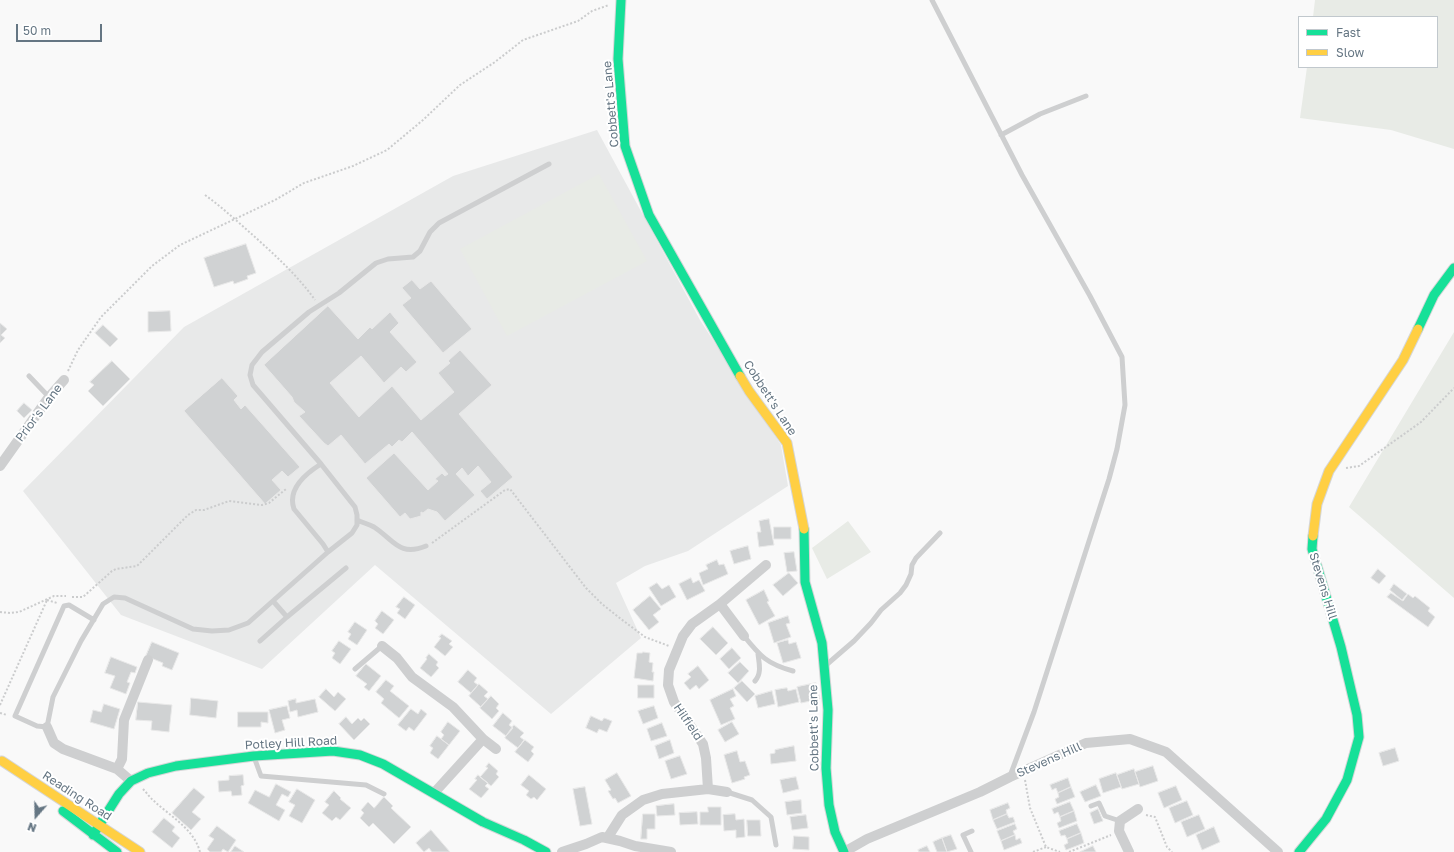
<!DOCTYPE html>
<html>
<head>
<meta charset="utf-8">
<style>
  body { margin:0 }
  #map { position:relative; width:1454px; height:852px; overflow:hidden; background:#f9f9f9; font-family:"Golos Text",sans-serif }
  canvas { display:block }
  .legend { position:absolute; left:1298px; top:16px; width:140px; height:52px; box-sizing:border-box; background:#fff; border:1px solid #c1c8cd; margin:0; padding:5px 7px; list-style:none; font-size:12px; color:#657683 }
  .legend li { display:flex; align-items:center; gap:8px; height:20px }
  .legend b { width:20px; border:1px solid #c1c8cd }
  .north { position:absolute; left:16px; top:796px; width:40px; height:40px; -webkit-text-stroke:3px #fff; paint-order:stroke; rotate:200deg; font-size:11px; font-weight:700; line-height:16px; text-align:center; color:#657683 }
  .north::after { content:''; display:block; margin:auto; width:14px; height:18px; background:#657683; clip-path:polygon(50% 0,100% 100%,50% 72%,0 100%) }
  .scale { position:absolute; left:16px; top:24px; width:86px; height:18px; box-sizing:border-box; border:2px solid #657683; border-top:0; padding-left:5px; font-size:12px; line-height:14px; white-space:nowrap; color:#657683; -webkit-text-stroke:3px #fff; paint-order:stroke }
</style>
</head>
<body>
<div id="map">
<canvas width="1454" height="852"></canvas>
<ul class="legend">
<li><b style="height:5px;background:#16e098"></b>Fast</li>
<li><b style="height:5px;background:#ffcf43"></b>Slow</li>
</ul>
<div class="north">N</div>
<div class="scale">50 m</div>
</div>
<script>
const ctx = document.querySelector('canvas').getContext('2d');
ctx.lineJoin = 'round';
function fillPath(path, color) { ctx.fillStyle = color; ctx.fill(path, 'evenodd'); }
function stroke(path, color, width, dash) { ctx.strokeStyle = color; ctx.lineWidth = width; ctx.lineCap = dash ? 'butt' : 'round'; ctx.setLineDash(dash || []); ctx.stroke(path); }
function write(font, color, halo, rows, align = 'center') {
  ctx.font = font + ' "Golos Text",sans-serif'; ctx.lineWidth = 4; ctx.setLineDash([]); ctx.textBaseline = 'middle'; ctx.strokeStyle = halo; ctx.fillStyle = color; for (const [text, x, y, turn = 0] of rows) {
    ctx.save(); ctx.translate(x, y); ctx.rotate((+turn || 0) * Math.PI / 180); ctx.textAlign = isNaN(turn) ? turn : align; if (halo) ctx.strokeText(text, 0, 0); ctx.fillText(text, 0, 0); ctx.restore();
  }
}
fillPath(new Path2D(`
  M597,130L700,320L781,445L788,486L688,551L645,566L616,583L641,638L551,714L375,565L262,669L121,615L23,491L184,327L453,176Z`), '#e8e9e9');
fillPath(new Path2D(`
  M1315,0H1454V149L1391,130L1300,118L1307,67H1437V17H1313Z
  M599,174L647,261L507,336L460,249Z
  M1454,332V598L1349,507Z
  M848,521L871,552L827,579L812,548Z`), '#e8ebe6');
const building = new Path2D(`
  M246,244L256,273L247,276L248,279L234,284L233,281L214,287L204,258Z
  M412,280L420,289L431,281L472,329L443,353L402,305L411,298L402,288Z
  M328,306L358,339L370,327L372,329L390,312L399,323L390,332L417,362L406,372L401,367L384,383L361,356L330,383L359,417L392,386L421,420L454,392L438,373L450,363L448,361L460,350L492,385L459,414L513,477L487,499L480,491L491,482L478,466L468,476L462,468L456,474L475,495L445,521L437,512L428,509L423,513L421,512V516L410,519L405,513L400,517L366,478L394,453L428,490L438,481L435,479L442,473L445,476L448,474L412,432L402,442L399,440L392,447L389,444L365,464L341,435L328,446L324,443L299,416L305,412L294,402L292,397L264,365Z
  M170,311L171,331L148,332V312Z
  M0,323L7,329L1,335L5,338L0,343Z
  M103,325L118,339L110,347L95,333Z
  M112,361L130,379L103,406L88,391L94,385L90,382Z
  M222,378L238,396L234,400L241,409L245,405L300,467L288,477L282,471L272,480L281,490L265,504L184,411Z
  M24,403L32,410L24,418L17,411Z
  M769,519L774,545L759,547L757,532H761L759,521Z
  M774,527H791V539H774Z
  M748,546L751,559L734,564L730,551Z
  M794,552L797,571L787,572L784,553Z
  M717,560L719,565L724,564L728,574L703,585L699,573L708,569L706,565Z
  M1378,569L1386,576L1379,584L1371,578Z
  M789,573L798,583L783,596L773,585Z
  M691,578L693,583L699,580L705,591L687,600L679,584Z
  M657,583L662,589L669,585L676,597L661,606L649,588Z
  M1394,584L1407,594L1402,600L1390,590Z
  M764,590L769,601L767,602L775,616L759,625L746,600Z
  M1391,593L1403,601L1408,594L1413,598L1415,596L1430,608L1428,611L1435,617L1428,627L1387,597Z
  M650,596L661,609L653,615L659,622L649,630L633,610Z
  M404,597L415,605L405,619L397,613L400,609L396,607Z
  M382,611L394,620L383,634L375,628L378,624L375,621Z
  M788,616L790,623L786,624L791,637L774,643L768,623Z
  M355,622L367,630L357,645L348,639L351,634L348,632Z
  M713,627L728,643L716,655L700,639Z
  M442,634L452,641L449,644L453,647L445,656L434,647L441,638L439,637Z
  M788,640L789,644L796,642L801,658L783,663L777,643Z
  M339,641L351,649L340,664L332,658L335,653L332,651Z
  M152,642L179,653L172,670L162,666L163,663L146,656Z
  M732,648L741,658L729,669L720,659Z
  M643,652L650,653L649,662L653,663L652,672H654L653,681L634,678L637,653H642Z
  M429,654L438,662L436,665L439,668L431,677L420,668L427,659L426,658Z
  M111,657L137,667L135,673L131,672L127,682L130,683L126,694L110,688L115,676L105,673Z
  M740,662L749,671L738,683L728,673Z
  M366,664L381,676L369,691L364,687L367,684L356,676Z
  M698,666L709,680L699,689L696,685L690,690L684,683L691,677L688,674Z
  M468,670L477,678L474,682L478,685L471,693L458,682Z
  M386,680L394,686L390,691L409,706L399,718L381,703L384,699L376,692Z
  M742,681L755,694L747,702L734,688Z
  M816,683L820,699L801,703L797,687Z
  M479,684L488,692L484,696L488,699L481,707L469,696Z
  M638,685H654V698H638Z
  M787,688L788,691L796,689L799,702L778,707L775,690Z
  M326,689L334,697L338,692L346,699L335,711L319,697Z
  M733,689L736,696L730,699L734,706L730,708L735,719L721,725L710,700Z
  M772,691L775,704L758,708L755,696Z
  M491,696L499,704L496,708L499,711L492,719L480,708Z
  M191,698L218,701L216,718L190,715Z
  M296,699V703L315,699L318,712L298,717L297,710L290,712L288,701Z
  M138,702L172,705L169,732L151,730L152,721L136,720Z
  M104,704L120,709L114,729L90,722L93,710L101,712Z
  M287,706L290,718L282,720L285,730L275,733L269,710Z
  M654,706L658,718L643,724L638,711Z
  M411,709L418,714L421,709L427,714L414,731L409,727L406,731L398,725Z
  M238,712H268V723L261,722V727H238Z
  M503,713L512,721L509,725L513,728L506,736L493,726Z
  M591,716L602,721L604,718L612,721L607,732L599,729L597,733L586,728Z
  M346,717L352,724L358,718L361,721L364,718L370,724L354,740L339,724Z
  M448,722L460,731L449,745L441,739L444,735L441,732Z
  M732,722L739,734L725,742L718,730Z
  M662,723L667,736L651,741L647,729Z
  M514,725L524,733L520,737L524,740L518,748L505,738Z
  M437,736L449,745L438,759L430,753L433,748L430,746Z
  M525,740L534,747L531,751L534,754L528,762L515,752Z
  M670,740L674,753L659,759L655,746Z
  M794,746L796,761L771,764L770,754L775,753V750Z
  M1395,748L1399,761L1383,766L1379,753Z
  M737,751L740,762L745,761L750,775L744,777L745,779L732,783L724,755Z
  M680,756L687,774L671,779L665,761Z
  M489,763L498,771L496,774L499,777L491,786L480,777L488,768L486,767Z
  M1153,766L1158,781L1140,787L1135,772Z
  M1134,769L1139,784L1122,789L1117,775Z
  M617,773L631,796L618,803L615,798L613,799L608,791L611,790L605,780Z
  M1116,773L1121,787L1103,793L1099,779Z
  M243,775L244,785L241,786L242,795L232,796L231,791L219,792L218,781L229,780V776Z
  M478,775L488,783L485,786L489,789L481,798L469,789L477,780L475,779Z
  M529,775L546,789L537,800L534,797L531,799L526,795L529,791L521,785Z
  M796,777L799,789L783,793L780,780Z
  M1068,778L1071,787L1058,793L1056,788L1052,790L1050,785Z
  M276,784L291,792L288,797L282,794L276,805L285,810L279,821L248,803L255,790L269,797Z
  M1096,785L1101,796L1085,802L1080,792Z
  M1176,786L1182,800L1164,808L1158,793Z
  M585,787L592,824L580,826L573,789Z
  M1071,787L1075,797L1057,804L1055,799L1059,797L1058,793Z
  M194,788L205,797L192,812L201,819L191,830L172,813Z
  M297,789L315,800L302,823L289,816L295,805L289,802Z
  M334,791L341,798L340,799L351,808L340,820L336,817L332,821L322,813L329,805L325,802Z
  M384,797L393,806L391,808L411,827L394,844L373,823L369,827L360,818L364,813L361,810L368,802L374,808Z
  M801,800L802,813L787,815L785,802Z
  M1187,801L1193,815L1175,823L1169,808Z
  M1070,802L1074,811L1060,817L1058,812L1054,814L1052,809Z
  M1008,803L1010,808L1006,810L1007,814L993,820L990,810Z
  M674,804L675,815L657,816L656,806Z
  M708,807H721V825H700V812H708Z
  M1098,809L1103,821L1094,824L1090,813Z
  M1074,811L1077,821L1059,828L1057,823L1061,821L1060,817Z
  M697,812L698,824L680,825L679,813Z
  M643,814H655V829H647V839H641Z
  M735,814L736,820L744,819L745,837L736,838V830L724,831L723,815Z
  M1007,814L1009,818L1013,817L1015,822L997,829L993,820Z
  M806,815L808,828L792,830L790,817Z
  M1199,815L1205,829L1187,837L1181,822Z
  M164,818L175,827L172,831L180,838L172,848L152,832Z
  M747,820H760L761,836H748Z
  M1015,824L1017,829L1013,831L1015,835L1001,841L997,831Z
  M1077,824L1081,833L1067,839L1065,835L1061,836L1059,831Z
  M217,826L236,840L228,852L223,849L221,852H210L207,849L214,839L209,836Z
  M1214,827L1220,842L1202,850L1196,835Z
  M431,830L450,852H432L429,848L424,852L416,843Z
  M1081,833L1084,843L1066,850L1064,845L1068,843L1067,839Z
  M951,835L957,849L947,852L942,838Z
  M1015,835L1016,840L1020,838L1022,843L1004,850L1001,841Z
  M794,836L809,837V850L793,849Z
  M942,838L947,852H937L933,842Z
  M235,846L244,852H231Z
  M927,846L930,852H919L918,850Z
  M1093,846L1096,852H1080Z`);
fillPath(building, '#d0d2d3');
stroke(building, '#e8e8e8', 1);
const fast = new Path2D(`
  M621,0L618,59L625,146L649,215L740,376
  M1418,329L1434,295L1454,268
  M804,529L805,582L822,643L828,710L826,768L829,805L835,832L844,852
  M63,811L117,852
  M93,835L119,794L131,781L148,773L176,766L254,756L333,751L360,755L383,764L483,822L524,840L546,852
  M1299,852L1326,819L1347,780L1359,737L1357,715L1341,647L1312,549L1313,536`);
const slow = new Path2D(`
  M740,376L749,391L787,443L804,529
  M1313,536L1317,504L1329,471L1403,360L1418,329
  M2,761L140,852`);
stroke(fast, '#d5d6d7', 11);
stroke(slow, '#d5d6d7', 11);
stroke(new Path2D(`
  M205,195C223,208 239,223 255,237C277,257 298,276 315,300
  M68,371L78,350L101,317L152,266L180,245L275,200L304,183L353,166L387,150L423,120L460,85L495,62L523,40L578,21L592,11L609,5
  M1346,468L1359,466L1421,422L1454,388
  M432,543L505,490L510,489L586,588L602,604L621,619L645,637L669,646
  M72,597H83L112,571L116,569L137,566L188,515L196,510H204L229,501L262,505L269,503L286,489
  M47,600L57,603
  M0,612L10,613L19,612L54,596H66
  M0,705L47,600
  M0,713L7,715
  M1025,780L1030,808L1046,847L1060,852
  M143,789C147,793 150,798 154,801C170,816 194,829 200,852
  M1146,815L1155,817L1167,847L1172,852
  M1033,852L1046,847
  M1069,852L1111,835`), '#cbcccd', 2, [2, 2]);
stroke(new Path2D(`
  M932,0L1022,175L1090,296L1122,357L1125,405L1117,449L1109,479L1034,712L1010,776
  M1001,135L1040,114L1086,96
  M29,376L49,397
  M321,464L253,385L250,375L252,365L262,352L309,312L339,293L376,263L388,259L413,257L420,251L430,232L439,223L549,164
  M357,520C363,523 369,524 374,527C394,540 399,557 426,546
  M273,601L287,617L346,568
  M94,620L69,605L64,606L15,716L37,726L47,727L53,697L81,641L103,604L114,597L125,598L193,629L212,631L229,630L248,623L328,552L352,533L357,525V515L355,507L321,464C305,474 287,489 294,509L323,544L328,552
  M744,636C760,656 767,664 793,671
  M260,641L287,617
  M825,666L854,641L871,623L881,610L900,593L906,585L911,574L912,565L916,558L940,533
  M355,669L382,646
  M755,681C762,673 759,663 758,654
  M254,757L261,776L366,785L384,794
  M727,792L752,800L771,817L776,845
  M1091,806L1099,803L1105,816L1120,821
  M971,852L963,835L972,831`), '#cecfd0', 5);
stroke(new Path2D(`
  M0,466L49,397L64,380
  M720,604L766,565
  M382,646L397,658L412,677L453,707L483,739L434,793
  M47,727L54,743L63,749L117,769L131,781
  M483,739L496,749
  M117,769L122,759L124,720L148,660
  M708,789L706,758L703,744L674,702L668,685L669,670L683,636L692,624L720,604L744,636
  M608,837L622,815L643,800L662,794L708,789L727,792
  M562,852L586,844L602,837L620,841L635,846L671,852
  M844,852L867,839L980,792L1010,777L1086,743L1130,739L1166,752L1278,852
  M1129,852L1119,831L1120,821L1138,809`), '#cecfd0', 10);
stroke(fast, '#16e098', 9);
stroke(slow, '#ffcf43', 9);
write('12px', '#657683', '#fff', [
  ["Cobbett's Lane",611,104,-95],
  ["Cobbett's Lane",770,398,57],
  ["Prior's Lane",39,413,-53],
  ["Stevens Hill",1323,586,73],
  ["Hilfield",688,722,56],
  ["Cobbett's Lane",814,728,-91],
  ["Potley Hill Road",291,743,-3],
  ["Stevens Hill",1049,760,-24],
  ["Reading Road",77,796,33]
]);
</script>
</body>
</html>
